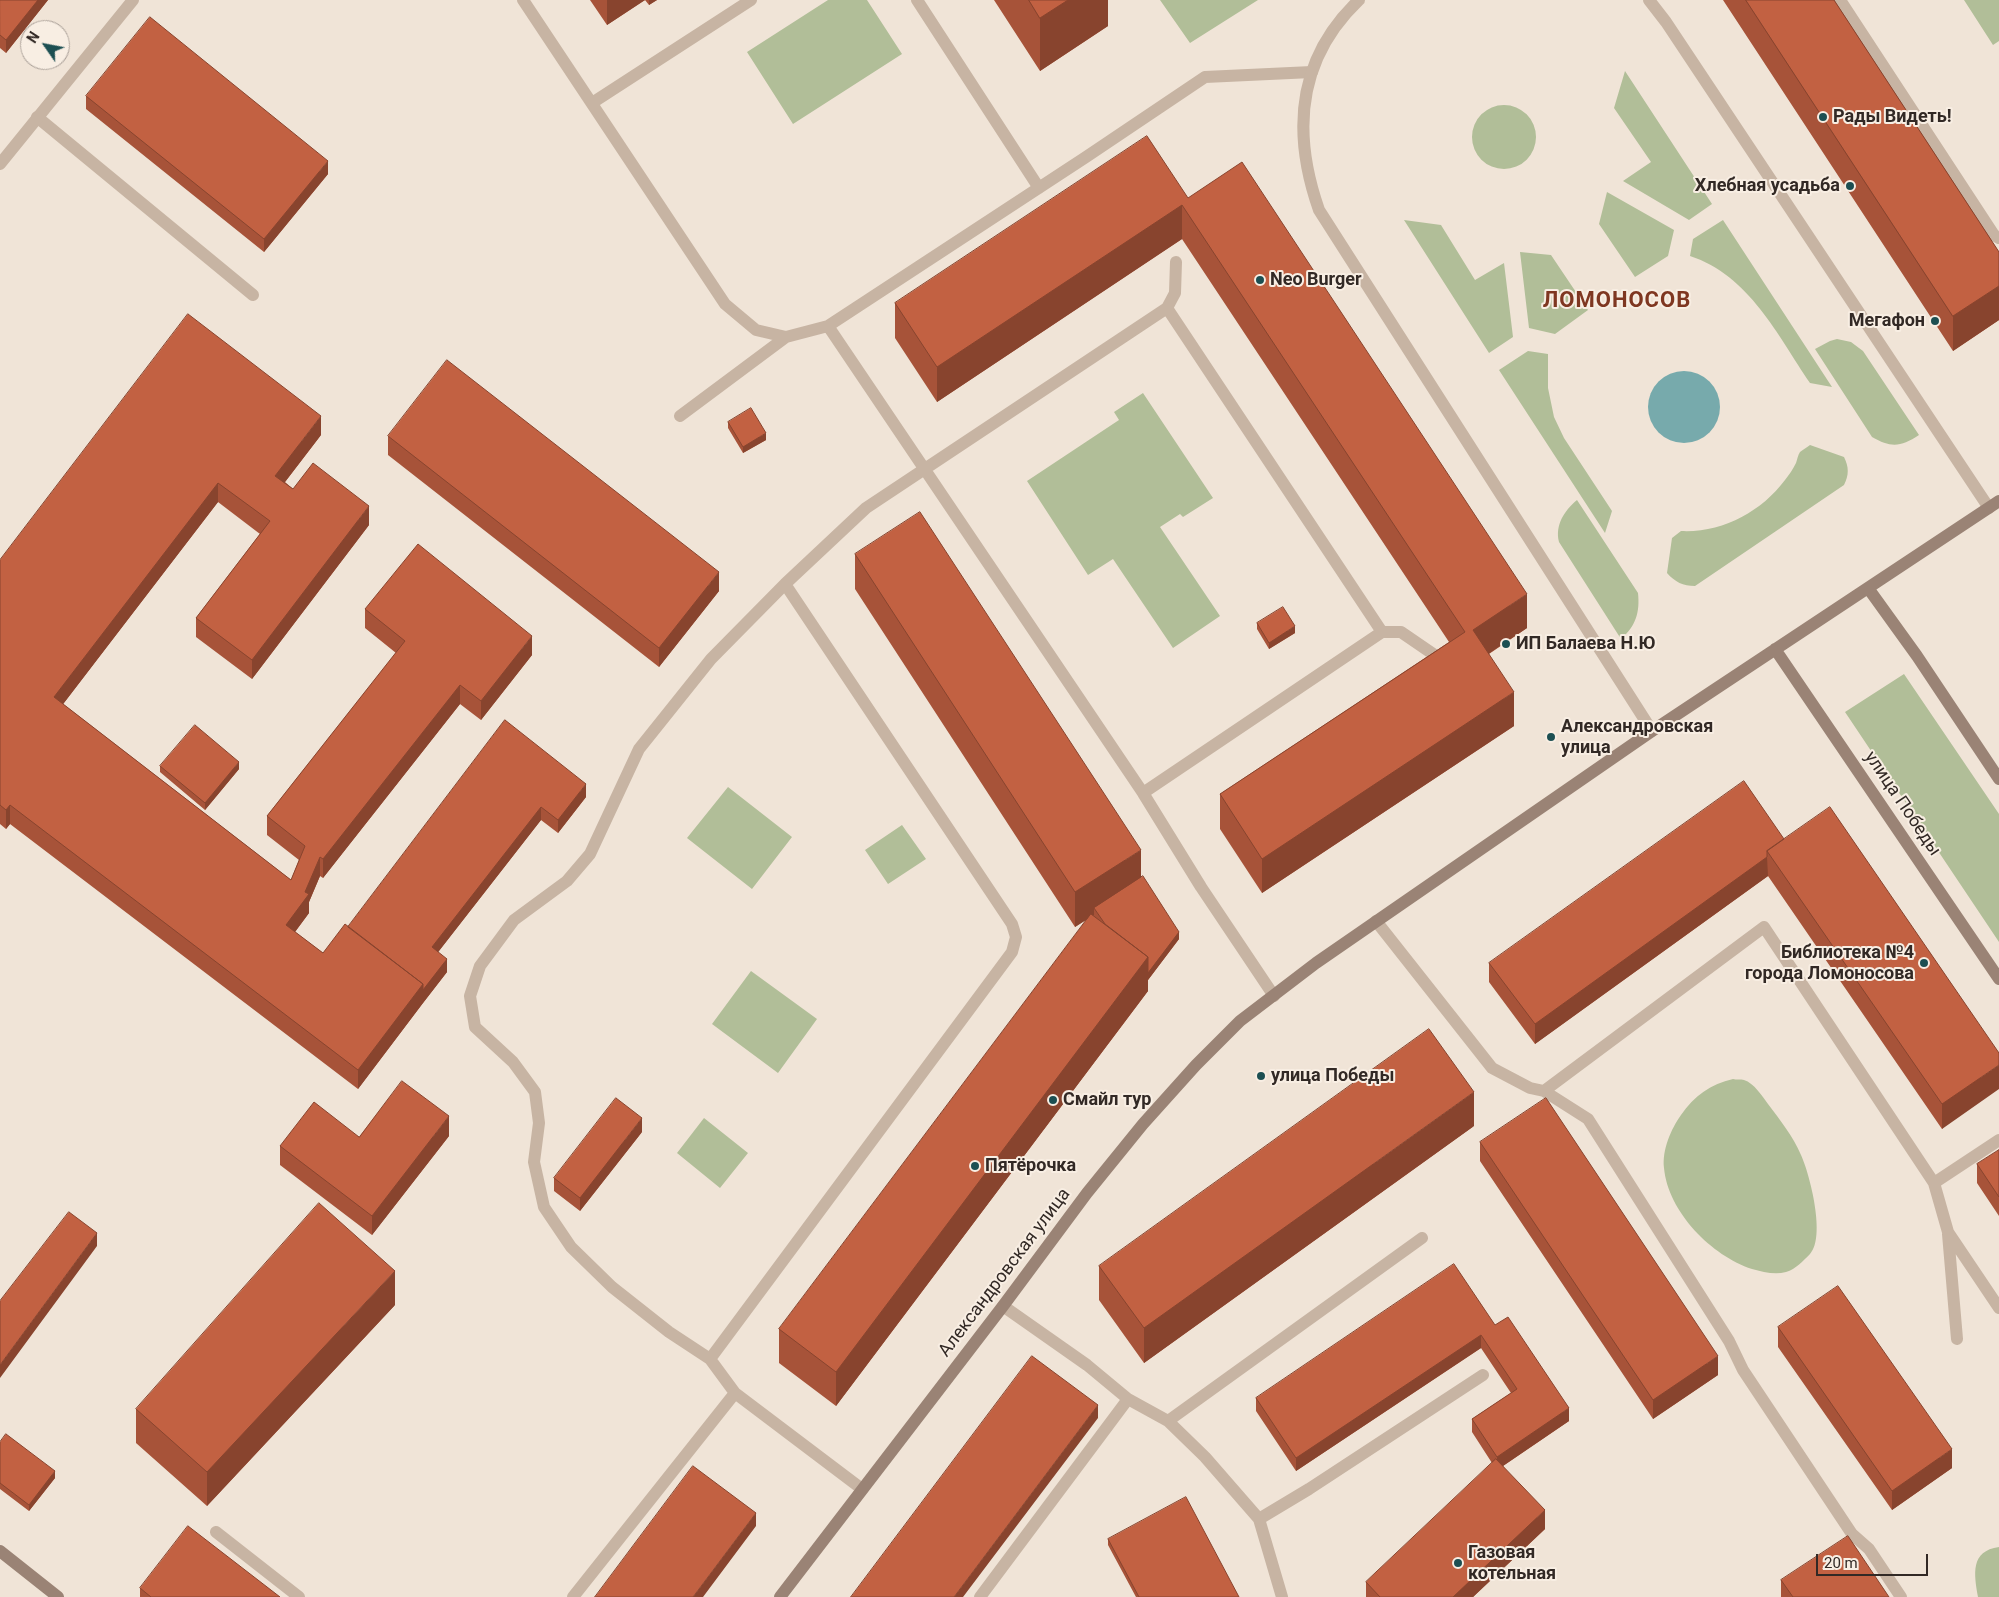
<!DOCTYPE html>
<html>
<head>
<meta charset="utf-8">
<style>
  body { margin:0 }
  #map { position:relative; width:1999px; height:1597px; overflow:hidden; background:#f0e4d7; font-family:Roboto,sans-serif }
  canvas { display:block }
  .north { position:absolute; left:20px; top:20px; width:50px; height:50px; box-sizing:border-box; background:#f8eee3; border:1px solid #a99f97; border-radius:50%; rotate:303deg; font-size:14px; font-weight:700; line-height:20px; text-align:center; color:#322925 }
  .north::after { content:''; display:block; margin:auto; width:18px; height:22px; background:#1c4f52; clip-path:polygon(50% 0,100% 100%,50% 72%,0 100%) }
  .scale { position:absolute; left:1816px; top:1554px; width:112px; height:22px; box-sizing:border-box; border:2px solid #322925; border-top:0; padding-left:6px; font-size:15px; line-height:18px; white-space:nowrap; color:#322925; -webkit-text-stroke:4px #f8eee3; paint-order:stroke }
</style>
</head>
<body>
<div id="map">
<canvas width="1999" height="1597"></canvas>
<div class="north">N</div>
<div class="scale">20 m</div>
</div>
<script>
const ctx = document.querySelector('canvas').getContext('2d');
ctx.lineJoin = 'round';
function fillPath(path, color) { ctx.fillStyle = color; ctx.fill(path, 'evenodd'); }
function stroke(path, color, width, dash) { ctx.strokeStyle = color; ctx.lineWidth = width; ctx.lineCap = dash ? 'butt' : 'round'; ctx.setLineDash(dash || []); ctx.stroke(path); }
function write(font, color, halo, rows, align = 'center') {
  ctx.font = font + ' Roboto,sans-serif'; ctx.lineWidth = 4; ctx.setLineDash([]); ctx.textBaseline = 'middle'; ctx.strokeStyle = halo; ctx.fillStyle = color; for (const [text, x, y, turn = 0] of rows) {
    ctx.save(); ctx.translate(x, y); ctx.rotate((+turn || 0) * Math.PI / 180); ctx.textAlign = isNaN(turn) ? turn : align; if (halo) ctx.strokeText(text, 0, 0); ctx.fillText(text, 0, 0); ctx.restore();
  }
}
fillPath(new Path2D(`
  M828,0H867L902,54L793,124L747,52Z
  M1160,0H1258L1190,43Z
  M1964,0H1999V41L1993,45Z
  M1625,71L1712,204L1689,220L1623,181L1651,162L1614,108Z
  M1472 137a32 32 0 1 1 64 0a32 32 0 1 1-64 0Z
  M1607,192L1674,230L1668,256L1635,277L1599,224Z
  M1404,220L1441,225L1475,280L1504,263L1513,337L1489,353Z
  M1723,220L1832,387L1810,383C1778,336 1749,275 1690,256L1693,239Z
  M1520,252L1551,255L1588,310L1555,334L1529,328Z
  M1837,339L1851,342L1863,351L1919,435C1901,447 1891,448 1872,437L1815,349L1830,341Z
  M1528,351L1548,354V388L1554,417L1564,438L1612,511L1605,533L1499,370Z
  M1143,393L1213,498L1183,517L1180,514L1160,527L1220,616L1173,648L1113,559L1088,575L1027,481L1119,420L1114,412Z
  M1810,445L1844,457C1849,467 1849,475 1844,485L1695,586C1683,586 1675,582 1667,573L1672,538L1681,531C1722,533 1761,512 1785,480C1789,475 1793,469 1796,463C1797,460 1798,455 1800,452C1803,450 1807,447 1810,445Z
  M1577,500L1638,593C1640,612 1636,626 1621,639L1559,542C1555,525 1564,511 1577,500Z
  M1904,674L1999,814V942L1845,712Z
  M728,787L792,837L752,889L687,838Z
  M902,825L926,859L888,884L865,850Z
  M751,971L817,1019L778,1073L712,1024Z
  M1733,1079C1736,1080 1741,1079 1744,1080C1754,1083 1762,1096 1768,1104C1780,1120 1793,1136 1801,1155C1810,1175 1826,1237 1810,1254C1803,1261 1796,1269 1786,1272C1775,1275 1763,1272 1752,1269C1712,1256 1668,1212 1664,1168C1662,1150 1671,1129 1681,1115C1694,1096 1711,1084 1733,1079Z
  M704,1118L748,1153L720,1188L677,1153Z
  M1999,1547V1597H1978C1974,1574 1970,1551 1999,1547Z`), '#b1be98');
fillPath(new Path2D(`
  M1648 407a36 36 0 1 1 72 0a36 36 0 1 1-72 0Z`), '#77aaac');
stroke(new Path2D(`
  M523,0L725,304L756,330L786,337L828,326L1086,157L1205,77L1312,72
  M917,0L1039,188
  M1840,0L1994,235L1999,238
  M592,103L751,0
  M37,117L253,295
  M1167,308L1382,632
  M828,326L1143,793L1201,887L1274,996
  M680,416L786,337
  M1143,793L1382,632H1401L1436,656
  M1376,921L1492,1068L1530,1088L1544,1091L1588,1119L1729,1341L1743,1370L1852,1534L1869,1549L1901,1597
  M1544,1091L1764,927L1934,1183L1948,1232L1999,1308
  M1934,1183L1999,1140
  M1948,1234L1957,1339
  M1003,1306L1087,1365L1128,1399L1168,1421L1205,1457L1259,1519L1282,1597
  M710,1359L1012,952L1016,937L1012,924L785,584
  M1168,1421L1422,1238
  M862,1489L735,1393L710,1359L669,1332L612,1287L571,1247L544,1207L534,1162L539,1123L535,1092L513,1062L475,1027L470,996L480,966L514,920L567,881L590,854L639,749L711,659L785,584L866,508L1167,308L1175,293L1176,262
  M1259,1519L1309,1489L1483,1375
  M216,1532L299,1597
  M573,1597L735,1393
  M980,1597L1128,1399`), '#c7b4a3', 12);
stroke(new Path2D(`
  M1359,0C1297,59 1292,133 1319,210L1652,731
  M1649,0L1666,22L1989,508
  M0,164L133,0`), '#c7b4a3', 12);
stroke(new Path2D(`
  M1868,588L1917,656L1999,779
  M1775,649L1999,979
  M0,1551L58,1597
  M780,1597L1003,1306L1087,1193L1143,1124L1196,1065L1240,1021L1316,963L1652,731L1999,501`), '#9a8375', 12);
fillPath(new Path2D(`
  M0,0H48L6,53L0,48Z
  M590,0H657L649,5L645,0L607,25Z
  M994,0H1108V26L1040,71Z
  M1723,0H1834L1999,252V320L1953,351Z
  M86,96L328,174L264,252L86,109Z
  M1188,198L1527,628L1489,654L1514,726L1262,893L1220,829V794L1449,642L1182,239L937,402L895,338V303Z
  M728,422L766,440L743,453L728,428Z
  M321,435L285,482L293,489L369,525L252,679L196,637V618L260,534L218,502L63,704L291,880L299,860L267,835V816L396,653L365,628V609L532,655L481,720L460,704L323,878L320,876L309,902V913L295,932L323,953L348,927L505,720L586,797L558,833L541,820L438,952L447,972L423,1003L358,1089L10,824L6,829L0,824V560Z
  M388,436L719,591L659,667L388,455Z
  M855,554L1141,878L1179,939L1148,980V991L836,1406L779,1363V1329L1087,919L1075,927L855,589Z
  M1257,623L1295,633L1269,649L1257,629Z
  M160,766L239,769L205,810L160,772Z
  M1784,839L1999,1053L1942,1129L1768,876L1535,1044L1489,982V963Z
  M1474,1126L1144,1363L1099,1300V1266Z
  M642,1132L580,1211L554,1191V1178Z
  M449,1136L372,1235L280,1165V1146L359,1137Z
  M1480,1142L1718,1375L1653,1419L1480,1161Z
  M1999,1150V1216L1977,1183V1164Z
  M395,1305L207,1506L136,1443V1409Z
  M1495,1325L1569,1421L1503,1466L1545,1529L1473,1597H1366V1582L1492,1463L1472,1432V1419L1511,1393L1481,1348L1296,1471L1256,1411V1398Z
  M1778,1327L1952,1468L1892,1510L1778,1347Z
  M0,1442L55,1478L29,1511L0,1489Z
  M1108,1539L1239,1597H1136L1108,1545Z
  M1781,1580L1889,1597H1781Z
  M140,1588L280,1597H140Z`), '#a75339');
fillPath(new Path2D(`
  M38,0H48L6,53V40Z
  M607,0H645L607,25Z
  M649,0H657L649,5Z
  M1068,0H1108V26L1040,71V18Z
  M328,161V174L264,252V239Z
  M1182,205V239L937,402V367Z
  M1999,286V320L1953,351V316Z
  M321,416V435L275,495V476Z
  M766,433V440L743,453V447Z
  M218,483V502L54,716V697Z
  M369,506V525L252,679V660Z
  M719,572V591L659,667V648Z
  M1527,594V628L1473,664V630Z
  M1295,626V633L1269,649V643Z
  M532,636V655L481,720V701Z
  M460,685V704L323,878V859Z
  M1514,692V726L1262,893V859Z
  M239,762V769L205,810V803Z
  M586,784V797L558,833V820Z
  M10,805V824L6,829V810Z
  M541,807V820L432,960V947Z
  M1141,850V885L1094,908V915L1075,927V892Z
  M320,857V876L309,902V913L286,944V925L305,892Z
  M1767,857L1768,876L1535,1044V1024Z
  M1179,932V939L1148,980V991L836,1406V1372L1148,957Z
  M447,959V972L423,1003L358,1089V1070L423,984Z
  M1999,1065V1089L1942,1129V1104Z
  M1474,1092V1126L1144,1363V1328Z
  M449,1116V1136L372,1235V1216Z
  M642,1118V1132L580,1211V1198Z
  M97,1233V1246L0,1378V1365Z
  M395,1271V1305L207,1506V1472Z
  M1481,1335V1348L1296,1471V1458Z
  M1718,1356V1375L1653,1419V1400Z
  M1098,1405V1418L963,1597H954Z
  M1569,1408V1421L1497,1470V1457Z
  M1952,1449V1468L1892,1510V1491Z
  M55,1471V1478L29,1511V1505Z
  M1545,1510V1529L1473,1597H1453Z
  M756,1513V1526L703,1597H693Z`), '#88442e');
const building = new Path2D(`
  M0,0H38L6,40L0,35Z
  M1029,0H1068L1040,18Z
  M1746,0H1834L1999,252V286L1953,316Z
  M150,17L328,161L264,239L86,96Z
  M1147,136L1188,198L1242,162L1527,594L1473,630L1514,692L1262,859L1220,794L1465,632L1182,205L937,367L895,303Z
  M188,314L321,416L275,476L293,489L313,463L369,506L252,660L196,618L270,521L218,483L54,697L291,880L305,846L267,816L405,641L365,609L418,544L532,636L481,701L460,685L323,859L320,857L305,892L309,894L286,925L323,953L345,924L423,984L358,1070L10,805L6,810L0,805V560Z
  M447,360L719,572L659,648L388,436Z
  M751,408L766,433L743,447L728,422Z
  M920,512L1141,850L1075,892L855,554Z
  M1283,607L1295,626L1269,643L1257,623Z
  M505,720L586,784L558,820L541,807L432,947L447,959L423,990V984L348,927Z
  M195,725L239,762L205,803L160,766Z
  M1744,781L1784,839L1767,851V857L1535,1024L1489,963Z
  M1830,807L1999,1053V1065L1942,1104L1767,851Z
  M1143,876L1179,932L1148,973V957L1105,924L1094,908Z
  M1091,914L1148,957L836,1372L779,1329Z
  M1429,1029L1474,1092L1144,1328L1099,1266Z
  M402,1081L449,1116L372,1216L280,1146L314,1102L359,1137Z
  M616,1098L642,1118L580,1198L554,1178Z
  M1546,1098L1718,1356L1653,1400L1480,1142Z
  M1999,1150V1197L1977,1164Z
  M319,1203L395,1271L207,1472L136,1409Z
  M69,1212L97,1233L0,1365V1301Z
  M1454,1264L1495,1325L1508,1317L1569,1408L1497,1457L1472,1419L1517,1389L1481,1335L1296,1458L1256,1398Z
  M1838,1286L1952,1449L1892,1491L1778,1327Z
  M1032,1356L1098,1405L954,1597H851Z
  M6,1434L55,1471L29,1505L0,1483V1442Z
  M1496,1459L1545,1510L1453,1597H1380L1366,1582Z
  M693,1466L756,1513L693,1597H595Z
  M1186,1497L1239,1597H1139L1108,1539Z
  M188,1526L280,1597H151L140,1588Z
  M1848,1536L1889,1597H1793L1781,1580Z`);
fillPath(building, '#c26142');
stroke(building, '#88442e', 1);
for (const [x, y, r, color] of [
  [1823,117,5,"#1c4f52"],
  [1850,186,5,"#1c4f52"],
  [1260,280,5,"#1c4f52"],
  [1935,321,5,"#1c4f52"],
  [1506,644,5,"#1c4f52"],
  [1551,737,5,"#1c4f52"],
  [1924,963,5,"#1c4f52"],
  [1261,1076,5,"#1c4f52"],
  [1053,1100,5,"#1c4f52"],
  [975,1166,5,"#1c4f52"],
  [1458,1563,5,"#1c4f52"]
]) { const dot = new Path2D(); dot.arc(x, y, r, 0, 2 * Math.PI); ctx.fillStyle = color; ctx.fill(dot); stroke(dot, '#f8eee3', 2); }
write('bold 18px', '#322925', '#f8eee3', [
  ["Рады Видеть!",1833,117],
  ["Хлебная усадьба",1840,186,"right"],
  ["Neo Burger",1270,280],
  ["Мегафон",1925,321,"right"],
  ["ИП Балаева Н.Ю",1516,644],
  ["Александровская",1561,727],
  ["улица",1561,748],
  ["Библиотека №4",1914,953,"right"],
  ["города Ломоносова",1914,974,"right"],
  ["улица Победы",1271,1076],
  ["Смайл тур",1063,1100],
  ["Пятёрочка",985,1166],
  ["Газовая",1468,1553],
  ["котельная",1468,1574]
], 'left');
write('18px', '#322925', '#f8eee3', [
  ["улица Победы",1902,804,56],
  ["Александровская улица",1005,1273,-53]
]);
ctx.letterSpacing = '1px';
write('bold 22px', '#7f3721', '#f8eee3', [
  ["ЛОМОНОСОВ",1617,301]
]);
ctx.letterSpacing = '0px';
</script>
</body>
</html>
